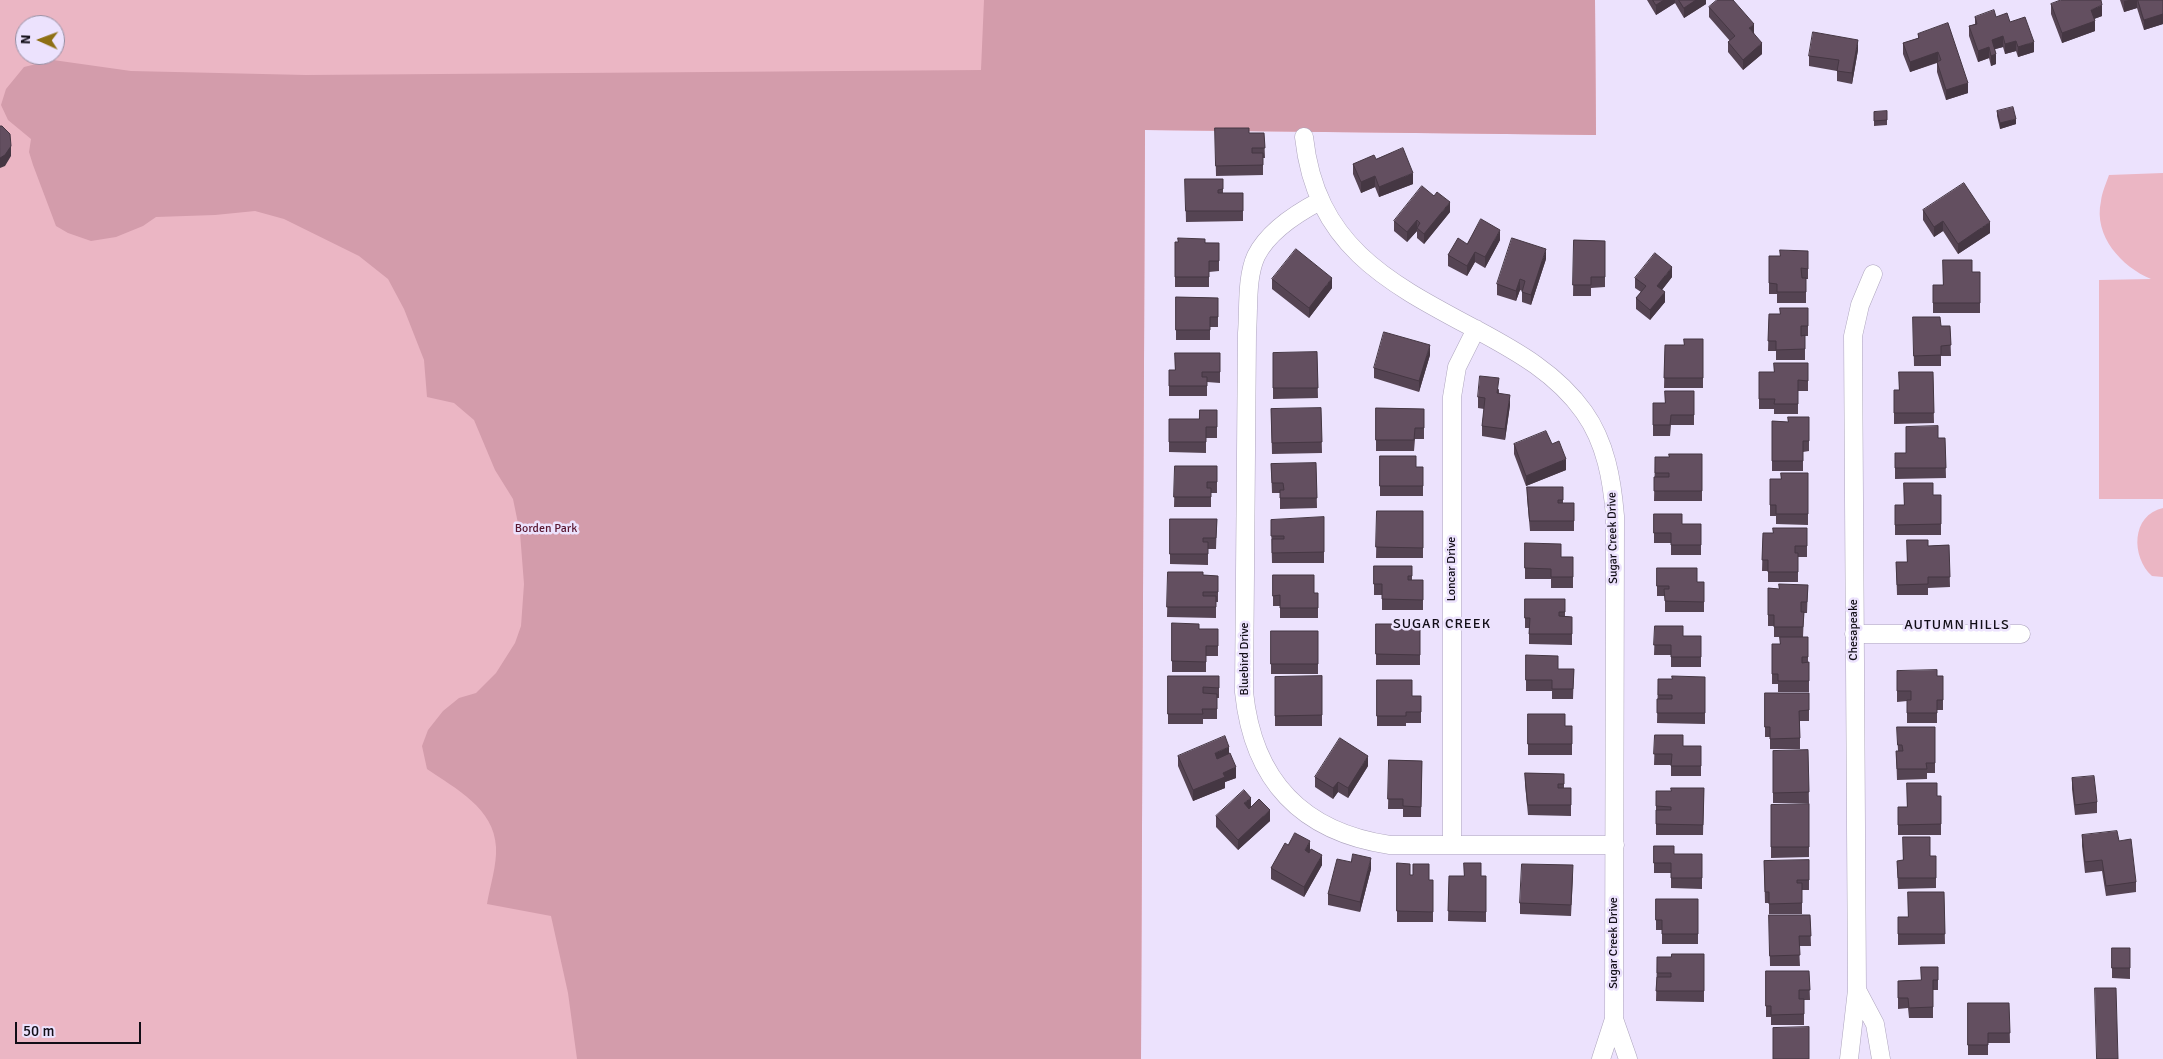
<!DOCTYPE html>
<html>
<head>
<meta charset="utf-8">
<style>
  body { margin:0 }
  #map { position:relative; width:2163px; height:1059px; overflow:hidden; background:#ece2fd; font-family:Signika,sans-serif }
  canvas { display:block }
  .north { position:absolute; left:15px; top:15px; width:50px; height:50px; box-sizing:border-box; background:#ece2fd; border:1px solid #948da1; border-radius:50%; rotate:272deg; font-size:14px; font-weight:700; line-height:20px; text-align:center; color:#110d16 }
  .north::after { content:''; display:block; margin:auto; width:18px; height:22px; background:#8e6f13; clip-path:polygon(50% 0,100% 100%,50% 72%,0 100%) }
  .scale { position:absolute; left:15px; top:1022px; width:126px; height:22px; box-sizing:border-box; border:2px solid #110d16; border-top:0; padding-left:6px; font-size:15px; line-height:18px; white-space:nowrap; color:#110d16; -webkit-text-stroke:4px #ece2fd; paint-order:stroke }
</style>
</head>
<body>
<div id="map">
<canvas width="2163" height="1059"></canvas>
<div class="north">N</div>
<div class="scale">50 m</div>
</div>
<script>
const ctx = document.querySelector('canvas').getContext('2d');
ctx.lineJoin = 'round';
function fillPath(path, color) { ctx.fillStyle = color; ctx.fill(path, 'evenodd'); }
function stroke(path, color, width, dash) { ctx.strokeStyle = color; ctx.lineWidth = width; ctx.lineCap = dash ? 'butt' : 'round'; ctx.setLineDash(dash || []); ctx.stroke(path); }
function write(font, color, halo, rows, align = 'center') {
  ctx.font = font + ' Signika,sans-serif'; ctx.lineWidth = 5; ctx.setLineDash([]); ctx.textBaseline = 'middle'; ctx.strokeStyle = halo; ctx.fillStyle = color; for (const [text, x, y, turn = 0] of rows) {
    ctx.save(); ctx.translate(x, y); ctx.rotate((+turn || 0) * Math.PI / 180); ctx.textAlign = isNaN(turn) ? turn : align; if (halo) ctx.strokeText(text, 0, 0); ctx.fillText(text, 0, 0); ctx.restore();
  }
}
fillPath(new Path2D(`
  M0,0H1595L1596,135L1145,130L1141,1059H0ZM25,25H55V55H25Z
  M2163,173V499H2099V280L2151,279C2122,267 2093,236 2101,201C2102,192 2106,184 2109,175Z
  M2163,508V577L2152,576C2131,557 2131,515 2163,508Z`), '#ebb6c4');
fillPath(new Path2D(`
  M984,0H1595L1596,135L1145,130L1141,1059H577L568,993L551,916L487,904C490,886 497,865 496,847C494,808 456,789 427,769L422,746L428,730L443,711L459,698L476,693L496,673L515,643L521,626L524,584L520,533L513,499L495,470L474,420L454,403L427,397L424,360L404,309L388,279L359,256L284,219L255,211L215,215L156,217L143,226L116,237L91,241L68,233L56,226L33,165L29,152L31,139L8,120L1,105L6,89L24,67L53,60L131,71L306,75L981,70Z`), '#d39cab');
const street = new Path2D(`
  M1304,137C1316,247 1389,283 1477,330C1518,352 1557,374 1584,412C1606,443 1612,480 1615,516L1614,1019L1601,1059
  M1320,201C1297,213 1268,232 1256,256C1246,278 1249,309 1247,333L1244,692C1253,780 1301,832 1390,845H1615
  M1854,634H2021
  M1452,844V397L1457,367L1476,329
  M1857,990L1875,1024L1881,1059
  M1614,1019L1628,1059
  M1849,1059L1857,990L1853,336L1860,305L1873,274`);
stroke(street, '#aca3bc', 19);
stroke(street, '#fff', 18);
fillPath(new Path2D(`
  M1647,0H1706V4L1684,18L1675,3L1656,15Z
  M2120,0H2163V24L2144,30L2137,8L2124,12Z
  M2051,4L2102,16L2094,19L2095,31L2062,43L2051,14Z
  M1709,7L1754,33L1762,54L1743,70L1728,52V42L1730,41L1709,17Z
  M1975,17H1996L2010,22L2034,52L2018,57L2016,51L2005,54L2003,47L1995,49L1996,64L1991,66L1989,58L1978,62L1969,36V26L1975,24Z
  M1948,23L1968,93L1946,100L1937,72V63L1910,72L1903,54V43L1918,38V34Z
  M1858,50L1852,84L1837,81V71L1809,66V56Z
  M1887,111V125L1874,126V112Z
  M1997,111L2016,124L2000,129L1997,116Z
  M1215,128L1249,133H1264L1265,158H1263V175L1216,176Z
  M1376,159L1413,184L1379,197L1375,187L1361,193L1353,174V164Z
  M1185,179H1223V193H1243V221L1186,222Z
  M1923,210L1990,233L1958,254L1943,231L1934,237L1923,220Z
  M1450,212L1424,244L1417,238V231L1407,242L1394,231V221Z
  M1500,240L1485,268L1475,262L1467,276L1448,266V255L1467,244Z
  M1574,240L1605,241V287L1591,288V296H1573Z
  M1175,242L1219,243V271L1209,272V287H1175Z
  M1808,251V279H1806V303H1777V294H1769V256H1780Z
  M1546,259L1531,305L1522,302V291L1520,290L1516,301L1497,295V284Z
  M1980,272V313H1933V285H1943Z
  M1672,277L1662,290L1665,302L1650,320L1636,309V298L1641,292L1635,288V278Z
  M1272,279L1332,288L1309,318L1272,289Z
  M1176,297L1218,298V327H1210V340H1176Z
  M1808,308V336H1805V360H1776V351H1768L1769,314H1780Z
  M1913,317L1941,326H1950L1951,356H1941V366H1914Z
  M1703,339V388H1664L1665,345H1684Z
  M1317,352L1318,398L1273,399V353Z
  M1220,353V383L1207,382V396H1169V370H1175Z
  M1430,355L1419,392L1374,378V368Z
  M1808,363V391H1798V414H1774V409H1759V372H1774Z
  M1933,372L1934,423L1894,424V390H1899Z
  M1499,389V393L1510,405L1505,440L1482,436V426L1484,409L1478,408V397Z
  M1694,391V425H1671L1670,436H1653V403H1665Z
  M1321,408L1322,453L1272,454L1271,409Z
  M1376,408L1424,409V439H1415L1414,451H1376Z
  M1217,410V438H1206V453L1169,452V419H1199Z
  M1809,417V451L1803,452V471H1772V421L1788,422Z
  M1938,438H1945L1946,478L1895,479V453H1906Z
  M1514,444H1552L1566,470L1526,486L1514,454Z
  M1702,454V501H1654L1655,457H1669Z
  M1380,456L1416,467H1423V496H1380Z
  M1316,463L1317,508L1280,509V493H1272L1271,464Z
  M1175,466H1217V493H1211V507H1174Z
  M1808,473V525L1776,524V516H1770V479H1781Z
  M1527,487H1563V503H1574V531H1530L1527,497Z
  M1933,495H1941V535H1895V505H1904Z
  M1377,511H1423V558H1376Z
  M1654,514L1682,524H1701V555H1671V543H1654Z
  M1324,517V563H1272L1271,520Z
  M1170,519H1217L1216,549H1208V565L1170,564Z
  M1807,528V557H1798V582H1768V571H1762L1763,533H1773Z
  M1525,543L1561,557H1573V588H1551V579H1525Z
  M1949,545L1950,587L1928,588V595H1897L1896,562H1907L1928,546Z
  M1374,566H1412V580H1423V610H1382V595H1374Z
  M1657,568L1697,582H1704V612H1665V596H1657Z
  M1168,572L1203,575L1218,576V602H1216V618L1167,617Z
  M1273,575L1314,593H1318V618H1280V606H1273Z
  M1808,585L1807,613H1804L1803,637H1774V626H1768V588L1779,589Z
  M1525,599H1565V616L1572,617V645L1529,644V628H1525Z
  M1172,623L1199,629H1218V656H1206V672H1172Z
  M1376,624H1420V665H1376Z
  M1655,626L1683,636H1701V667H1671V655H1654Z
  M1271,631H1318V674H1271Z
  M1808,637V662H1809V692H1778V684H1772V644H1780Z
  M1526,655L1558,669H1574L1573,699H1552V691H1526Z
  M1897,671L1937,676L1943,700V710H1937V723H1907V701L1897,702Z
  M1168,676H1219V698H1217V719H1203V724H1168Z
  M1322,676V726H1275V677Z
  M1705,677V724L1657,723L1658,679H1672Z
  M1377,680L1412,696H1421V723H1406V726H1377Z
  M1765,693H1809V721H1800V749H1770V737H1765Z
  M1528,714L1565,726H1572V755H1528Z
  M1897,727H1935V773H1927V779L1897,780L1896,751H1898Z
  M1655,735L1683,746H1701V776H1671V765H1654Z
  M1808,750L1809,803H1773V751Z
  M1229,753L1236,778L1225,782V788L1193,801L1178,766V756Z
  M1389,760L1422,761L1421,817H1403V809H1388Z
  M1368,766L1348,798L1338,792L1333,799L1315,787V777Z
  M1525,773L1564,774V788H1571V816L1528,815L1525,784Z
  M2072,778L2097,802V813L2075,815L2072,789Z
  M1704,788L1703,835H1656V791H1671Z
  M1937,796H1941V835H1898V807H1907Z
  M1809,804V857L1771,858V805Z
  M1251,807L1270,821L1238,850L1216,827V816Z
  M2082,835L2136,882V892L2106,896L2102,871L2085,873L2082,846Z
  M1288,845L1310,851L1322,865L1304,897L1271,879V868Z
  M1654,846L1674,854H1702V889L1671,888V873H1654Z
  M1930,856H1936V888L1898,889L1897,861Z
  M1809,860V890H1802V914H1769V903H1765L1764,861Z
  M1397,863L1410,875L1429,880H1433V922H1397Z
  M1371,869L1360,912L1328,905V894Z
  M1449,876H1486V922L1448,921Z
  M1573,876L1571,916L1520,914V903Z
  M1944,892L1945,944L1898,945V917H1908Z
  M1656,899H1698V944H1662V930H1656Z
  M1769,915H1810L1811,946H1799L1800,966H1770Z
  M2112,948H2130V979L2112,978Z
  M1704,954V1002L1656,1001L1657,957H1671Z
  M1938,967V990H1933V1018H1909L1908,1008L1898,1009V981L1921,980Z
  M1766,971H1809L1810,1000H1804V1025H1771V1017H1766Z
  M1968,1003H2009L2010,1043H1988V1055H1968Z`), '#554453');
fillPath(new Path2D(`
  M1664,0H1675V3L1656,15V5Z
  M1696,0H1706V4L1684,18V8Z
  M2129,0H2137V8L2124,12V1Z
  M2102,5V16L2091,20V10Z
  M2163,14V24L2144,30V20Z
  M2095,21V31L2062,43V33Z
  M1754,24V34L1749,28Z
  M2003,36V47L1992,50V40Z
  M1858,40V50L1852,84V73Z
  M2016,41V51L2005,54V44Z
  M2034,42V52L2018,57V47Z
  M1762,43V54L1743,70V60Z
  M1989,47V58L1978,62V51Z
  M1938,52V62L1910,72V62Z
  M1996,54V64L1991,66V56Z
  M1968,83V93L1946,100V90Z
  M2016,119V124L2000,129V123Z
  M11,146V156L5,166L0,168V158Z
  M1413,173V184L1379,197V187Z
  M1375,176V187L1361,193V182Z
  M1450,202V212L1424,244V234Z
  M1417,220V231L1407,242V232Z
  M1943,221V231L1934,237V227Z
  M1990,222V233L1958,254V244Z
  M1500,230V240L1485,268V257Z
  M1546,249V259L1531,305V295Z
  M1475,252V262L1467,276V266Z
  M1672,267V277L1657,296V286Z
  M1332,278V288L1309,318V308Z
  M1520,279V290L1516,301V291Z
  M1665,292V302L1650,320V310Z
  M1430,345V355L1419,392V381Z
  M1510,395V405L1505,440V429Z
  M1566,459V470L1526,486V476Z
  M1229,747V757L1215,763V753Z
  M1368,756V766L1348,798V788Z
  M1236,767V778L1225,782V788L1193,801V790L1223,773Z
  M1338,782V792L1333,799V788Z
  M1251,798V808L1244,814V803Z
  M1270,810V821L1238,850V840Z
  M1310,841V851L1305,861V850Z
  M1322,855V865L1304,897V887Z
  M1371,858V869L1360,912V902Z`), '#453743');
const building = new Path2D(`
  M1653,0H1664L1656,5Z
  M1679,0H1696L1684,8Z
  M1717,0H1733L1754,24L1749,28L1762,43L1743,60L1728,42L1735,36L1709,7Z
  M2061,0H2101L2102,5L2091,10L2095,21L2062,33L2051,4Z
  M2138,0H2163V14L2144,20Z
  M1994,10L1996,17L2007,13L2010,22L2025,17L2034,42L2018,47L2016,41L2005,44L2003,36L1992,40L1996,54L1991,56L1989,47L1978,51L1969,26L1977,24L1975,17Z
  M1948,23L1968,83L1946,90L1937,62L1941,60L1938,52L1910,62L1903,43L1919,38L1918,34Z
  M1813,32L1858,40L1852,73L1837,71L1839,60L1809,56Z
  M2013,107L2016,119L2000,123L1997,111Z
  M1887,111V120L1874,121V112Z
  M0,126H2L10,134L11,146L5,155L0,158Z
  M1215,128H1249V133H1264L1265,148H1252V153H1263V165L1216,166Z
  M1403,148L1413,173L1379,187L1375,176L1361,182L1353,164L1374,155L1376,159Z
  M1185,179H1223V189L1218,190V193H1243V211H1186Z
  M1964,183L1990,222L1958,244L1943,221L1934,227L1923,210Z
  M1422,186L1434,196L1437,192L1450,202L1424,234L1417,228L1420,223L1417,220L1407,232L1394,221Z
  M1481,219L1500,230L1485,257L1475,252L1467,266L1448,255L1458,238L1467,244Z
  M1178,238L1205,239V243H1219V261H1209V277H1175V242H1178Z
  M1512,238L1546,249L1531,295L1522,292L1525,281L1520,279L1516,291L1497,284Z
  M1574,240L1605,241V277H1591V285H1573Z
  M1296,249L1332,278L1309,308L1272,279Z
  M1780,250L1808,251V269L1801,268L1802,278H1806V292H1777V284L1769,283V256H1780Z
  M1655,253L1672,267L1657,286L1665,292L1650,310L1636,298L1646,286L1635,278Z
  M1943,260H1972V272H1980V303H1933V285H1943Z
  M1176,297L1218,298V317H1210V330H1176Z
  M1780,308H1808V326H1801V336L1805,335V349L1776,350V341H1768L1769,314H1780Z
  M1913,317H1940L1941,326H1950L1951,345L1941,346V355L1914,356Z
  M1384,332L1430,345L1419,381L1374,368Z
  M1684,339H1703V378H1664L1665,345H1684Z
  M1317,352L1318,388H1273V353Z
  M1175,353H1220V372H1202V377H1207V386H1169V370H1175Z
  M1774,363H1808V381L1798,380V404H1774L1775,399H1759V372H1774Z
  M1899,372H1933L1934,413H1894V390H1899Z
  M1480,376L1499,378L1497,393L1510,395L1505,429L1482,426L1485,398L1478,397Z
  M1665,391H1694V415H1671L1670,425H1653V403H1665Z
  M1321,408L1322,442L1272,443L1271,409Z
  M1376,408L1424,409V428H1415L1414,440H1376Z
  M1200,410H1217V427H1206V442H1169V419H1199Z
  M1788,417H1809V441H1803V461H1772V421L1788,422Z
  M1938,426V438H1945L1946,468H1895V453H1906V427Z
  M1546,431L1552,444L1559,441L1566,459L1526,476L1514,444Z
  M1669,454H1702V491H1654V477H1669V473H1655V457H1669Z
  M1380,456H1416V467H1423V486H1380Z
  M1316,463L1317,498H1280V490H1284L1283,483H1272L1271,464Z
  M1175,466H1217V482H1207V488H1211V497H1174Z
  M1781,473H1808V514H1776V505H1770V479H1781Z
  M1904,483H1933V495H1941V524L1895,525V505H1904Z
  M1527,487H1563V500H1558V503H1574V521H1530Z
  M1377,511H1423V548L1376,547Z
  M1654,514H1682V524H1701V545H1671V533H1654Z
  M1324,517V552L1272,553V539H1284V536H1271V520Z
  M1170,519H1217L1216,538H1203V542H1208V554H1170Z
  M1773,528H1807V546H1795V553H1798V572H1768V560H1762L1763,533H1773Z
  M1907,540H1928V546L1949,545L1950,577H1928V584L1897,585L1896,562H1907Z
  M1525,543L1561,544V557H1573V577H1551V569L1525,568Z
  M1374,566H1412V576H1408V580H1423V600L1382,599V584H1374Z
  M1657,568H1697V582H1704V602L1665,601L1664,589H1669V586H1657Z
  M1168,572H1203V575L1218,576V592H1203V596H1216V607H1167Z
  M1273,575H1314V593H1318V608H1280V595L1273,596Z
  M1779,584L1808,585L1807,602H1801V612H1804L1803,627H1774V615H1768V588L1779,589Z
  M1525,599H1565V612H1559V616L1572,617V634H1529L1530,618H1525Z
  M1172,623L1199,624V629H1218V646H1206V662L1172,661Z
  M1376,624H1420V655L1376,654Z
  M1655,626H1683V636H1701V657H1671V645H1654Z
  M1271,631H1318V664H1271Z
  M1780,637H1808V657H1802V663L1809,662V681H1778V674H1772V644H1780Z
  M1526,655L1558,656V669H1574L1573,689H1552V680H1526Z
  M1937,670V676H1943V700H1937V713H1907V700H1911V691H1897V671Z
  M1168,676H1219V688L1203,687V693L1217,694V709H1202L1203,714H1168Z
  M1322,676V715L1275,716V677Z
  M1672,676L1705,677V713H1657V699H1672V695H1658V679H1672Z
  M1377,680H1412V696H1421V712H1406V716H1377Z
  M1765,693H1809V710L1799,711L1800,738L1770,739V727H1765Z
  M1528,714H1565V726H1572V744H1528Z
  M1897,727H1935V763H1926L1927,769H1897L1896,751H1903L1902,745H1898Z
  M1655,735H1683V746H1701V766H1671L1672,754H1654Z
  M1225,736L1229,747L1215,753L1217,759L1230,753L1236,767L1223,773L1225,777L1193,790L1178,756Z
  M1340,738L1368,756L1348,788L1338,782L1333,788L1315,777Z
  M1808,750L1809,792L1773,793V751Z
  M1389,760L1422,761L1421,807L1403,806V799H1388Z
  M1525,773L1564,774V784H1558V788H1571V805H1528Z
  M2094,776L2097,802L2075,805L2072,778Z
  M1907,783H1937V796H1941V824L1898,825V807H1907Z
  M1671,788H1704L1703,825L1656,824V810H1671V807L1656,806V791H1671Z
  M1244,790L1251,798L1244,803L1249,809L1259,799L1270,810L1238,840L1216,816Z
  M1809,804V847H1771V805Z
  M2117,831L2119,841L2131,839L2136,882L2106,886L2102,860L2085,862L2082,835Z
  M1295,833L1310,841L1305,850L1309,853L1311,849L1322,855L1304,887L1271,868L1285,843L1288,845Z
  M1903,837H1930V856H1936V878H1898L1897,861L1903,860Z
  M1654,846H1674V854H1702V878H1671V863H1654Z
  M1353,854L1371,858L1360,902L1328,894L1337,859L1351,862Z
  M1809,860V880H1797V883H1802V903L1769,904V892H1765L1764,861Z
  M1397,863L1410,864V875H1413V864H1429V880H1433V912L1397,911Z
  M1464,863H1481V876H1486V912L1448,911L1449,876H1464Z
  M1522,864L1573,865L1571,905L1520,903Z
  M1908,892H1944L1945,934H1898V917H1908Z
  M1656,899H1698V934H1662V920H1656Z
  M1769,915H1810L1811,936H1799L1800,955L1770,956Z
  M2112,948H2130V968H2112Z
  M1672,954H1704V991H1656L1657,977H1671V973H1657V957H1671Z
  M1921,967H1938V980H1933V1007L1909,1008L1908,998H1898V981L1921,980Z
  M1766,971H1809L1810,990H1799V999H1804V1014L1771,1015V1006H1766Z
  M2095,988H2116L2118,1059H2097Z
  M1968,1003H2009L2010,1033H1988V1045H1968Z
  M1809,1027V1059H1773V1028Z`);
fillPath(building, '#634f60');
stroke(building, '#453743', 1);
write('12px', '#591730', '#ece2fd', [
  ["Borden Park",546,529]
]);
write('12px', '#110d16', '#ece2fd', [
  ["Sugar Creek Drive",1613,538,-91],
  ["Loncar Drive",1452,569,-90],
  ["Chesapeake",1854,630,-90],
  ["Bluebird Drive",1245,659,-90],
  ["Sugar Creek Drive",1614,943,-90]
]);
ctx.letterSpacing = '1px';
write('14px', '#110d16', '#ece2fd', [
  ["SUGAR CREEK",1442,624],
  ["AUTUMN HILLS",1957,625]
]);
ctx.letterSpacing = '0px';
</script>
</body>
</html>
